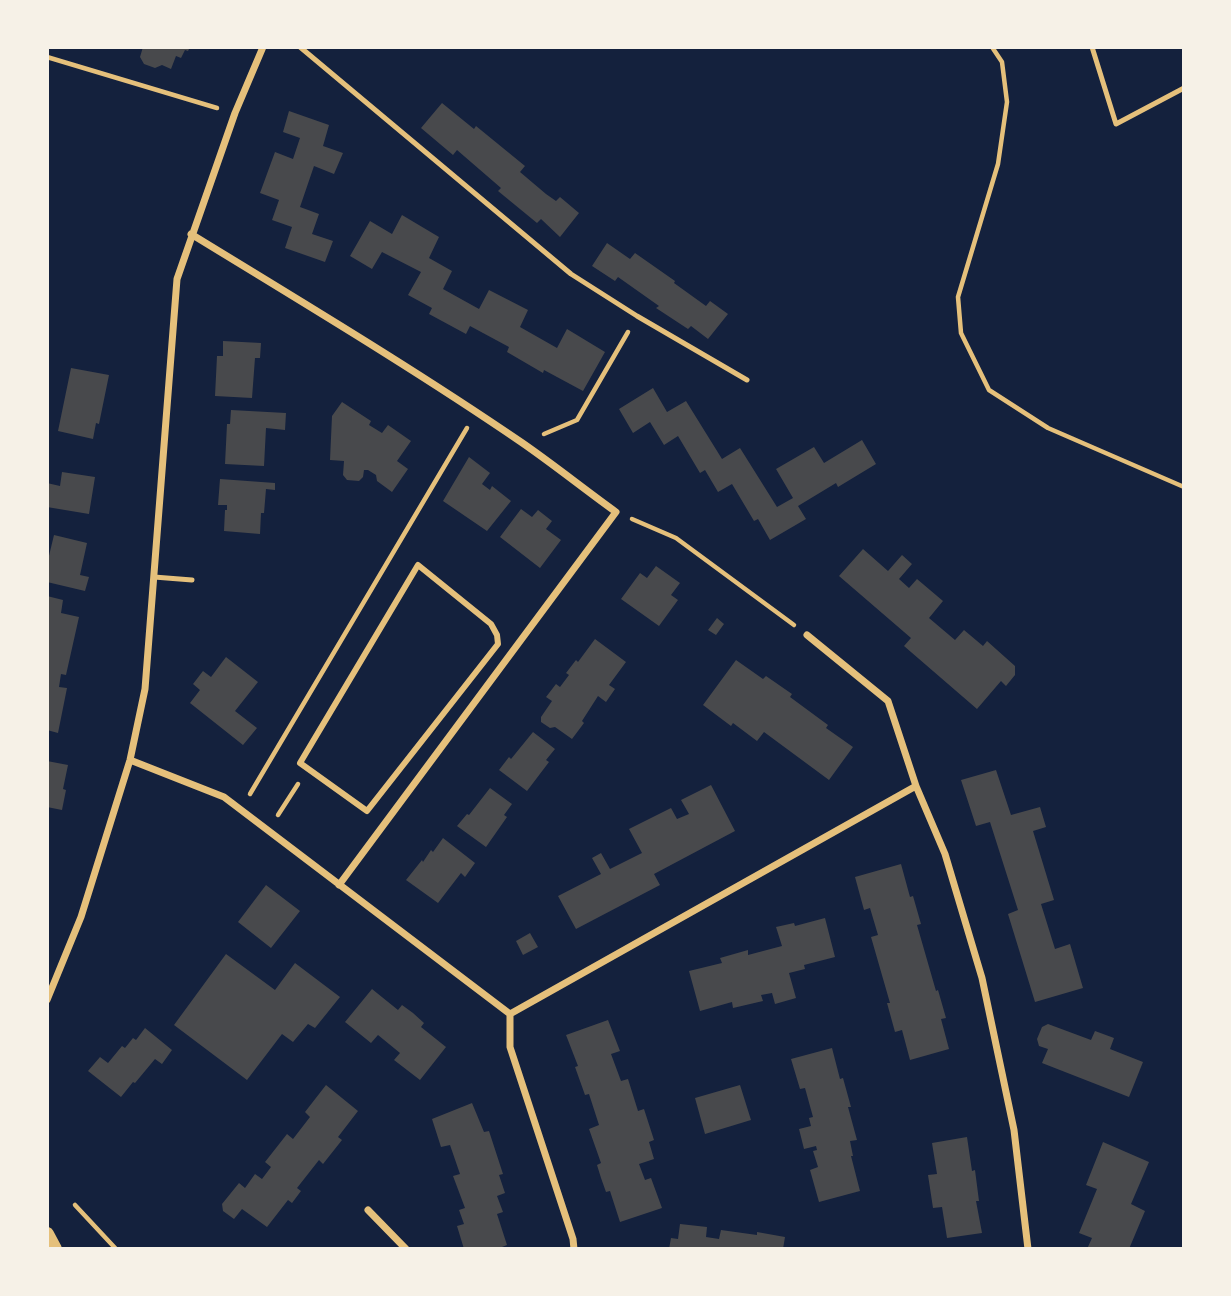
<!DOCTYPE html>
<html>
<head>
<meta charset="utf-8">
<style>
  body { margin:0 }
  #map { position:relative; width:1231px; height:1296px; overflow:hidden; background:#14213d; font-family:Quicksand,sans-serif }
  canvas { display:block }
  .frame { position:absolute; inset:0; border:49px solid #f6f1e7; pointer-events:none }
</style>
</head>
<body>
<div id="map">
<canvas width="1231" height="1296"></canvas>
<div class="frame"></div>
</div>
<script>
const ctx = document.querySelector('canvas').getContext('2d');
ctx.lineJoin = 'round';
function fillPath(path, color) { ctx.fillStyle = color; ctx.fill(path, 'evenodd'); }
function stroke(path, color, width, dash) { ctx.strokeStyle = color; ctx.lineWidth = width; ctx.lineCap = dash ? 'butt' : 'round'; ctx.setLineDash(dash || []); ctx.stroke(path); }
fillPath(new Path2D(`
  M143,47H190L188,51L185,50L181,58L176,56L171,69L162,65L155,68L144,64L140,57Z
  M442,103L474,129L476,126L525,166L520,172L546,194L556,201L560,197L579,213L560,237L541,219L537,223L498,191L501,188L457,150L453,155L421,128Z
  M289,111L329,125L323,146L343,153L334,174L314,166L300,207L319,214L312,234L333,241L325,262L285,248L292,227L272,220L279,200L260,193L275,152L293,159L300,138L283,132Z
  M402,215L439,237L429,258L452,271L443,289L479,309L489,290L528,310L520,327L557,348L567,329L605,352L583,391L544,370L543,373L507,352L509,347L470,326L466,334L429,314L432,308L408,295L421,272L382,252L372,269L350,256L370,221L392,234Z
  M607,243L630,259L635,253L675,281L674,283L706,306L710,301L728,314L708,339L691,326L688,329L656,308L659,306L618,277L615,281L592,266Z
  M223,341L261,343L260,358H255L252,398L215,396L217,356H223Z
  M71,368L109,375L99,424L96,423L93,439L58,431Z
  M653,388L667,412L686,401L722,459L740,448L777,507L793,498L776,469L814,447L824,463L862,440L876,464L838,487L836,483L798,506L806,519L770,540L758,519L754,521L732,484L718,492L705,470L700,473L678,436L664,445L650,422L633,433L619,409Z
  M342,402L371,421L369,425L382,433L388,425L411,441L397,461L408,469L392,492L377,481L376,475L368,470H364L363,477L359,481L347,480L343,475L344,461L330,460L332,416Z
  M231,410L286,413L285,430L266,428L264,466L225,464L227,424H230Z
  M469,457L490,473L482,484L490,490L492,486L511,501L487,531L443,501Z
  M62,472L95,477L89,514L47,507V483L60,486Z
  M220,479L275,483V490L266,489L264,513H261L260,534L224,531L225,510H227V505H218Z
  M521,509L532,517L538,510L552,521L546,529L561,540L540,568L500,537Z
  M54,535L87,543L80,575L89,577L85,591L47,582V564Z
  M863,549L888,571L902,555L912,564L899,579L909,588L917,579L943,601L929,618L955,640L964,630L983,646L987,641L1015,666V675L1006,686L1001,681L977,709L904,646L911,638L839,576Z
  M656,566L680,583L671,595L678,600L659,626L621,599L640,573L647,578Z
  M47,596L63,600L61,613L79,617L66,675L61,674L59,687L67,688L58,733L47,730Z
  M717,618L724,624L716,635L708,630Z
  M595,639L626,662L609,685L615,689L606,702L598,696L582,721L584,723L572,739L555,727L550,728L541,722V717L552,701L546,697L556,684L560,687L569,675L566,673L576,660L578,662Z
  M226,657L258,682L235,711L257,728L243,745L190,703L200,690L193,684L203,671L211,677Z
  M736,660L763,679L766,676L792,694L790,697L828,725L826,728L853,747L829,780L764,732L757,741L733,723L731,726L703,705Z
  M533,732L555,749L546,760L549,762L527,791L499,770L509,757L511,759Z
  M47,761L68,765L63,789L66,790L62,810L47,807Z
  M996,770L1011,815L1040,807L1046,827L1033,831L1054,900L1041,904L1055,949L1070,944L1083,988L1035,1002L1008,914L1018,910L990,822L976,826L961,780Z
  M711,785L735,831L654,874L660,885L576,929L558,896L601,874L592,858L601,853L610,869L642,853L629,829L671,808L677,819L689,814L681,800Z
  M490,788L512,804L504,815L507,817L486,847L457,826L467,814L469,815Z
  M443,838L475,863L465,877L461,873L438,903L406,880L422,860L423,862L431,850L433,852Z
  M901,864L910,897L913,896L921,924L917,925L936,991L938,990L946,1018L941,1019L949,1049L910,1060L902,1030L895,1032L887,1003H890L871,937L878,935L870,908L864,910L855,877Z
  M266,885L300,911L271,948L238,922Z
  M825,918L835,957L804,965L805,969L789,973L796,998L775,1004L772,993L761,995L763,1001L733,1008L732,1002L700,1011L689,971L722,963L720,958L748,950V955L782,946L776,927L794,923L795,926Z
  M530,933L538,947L523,955L516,941Z
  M226,954L275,990L295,963L340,997L315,1028L308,1024L293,1042L282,1034L247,1080L174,1025Z
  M372,989L398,1010L402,1005L413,1013L424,1023L421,1027L446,1047L420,1080L394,1060L400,1053L378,1035L371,1043L345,1022Z
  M608,1020L620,1051L611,1054L621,1081L628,1079L638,1111L644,1109L654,1140L649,1142L654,1159L639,1164L645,1180L651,1178L662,1208L620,1222L610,1191L606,1192L601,1178L597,1165L601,1163L589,1129L599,1125L589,1094L585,1095L575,1067L578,1066L566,1035Z
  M1048,1024L1091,1040L1095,1031L1114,1038L1110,1049L1143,1062L1129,1097L1042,1063L1048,1049L1039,1046L1037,1039L1042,1027Z
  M145,1028L172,1050L162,1064L155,1059L135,1083L133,1082L121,1097L88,1071L100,1057L108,1063L122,1046L125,1048L133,1038L136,1040Z
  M832,1048L840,1079L843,1078L851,1107H848L857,1140L850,1141L853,1156H851L860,1191L819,1202L810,1170L818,1167L813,1151L817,1150L816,1146L804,1149L799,1129L811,1126L809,1118L813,1117L805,1088L800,1089L791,1059Z
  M326,1085L358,1111L338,1137L342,1140L323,1164L319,1160L297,1188L301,1191L292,1203L288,1200L267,1227L242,1209L234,1219L223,1211L222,1204L239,1183L245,1188L255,1174L262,1179L271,1167L265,1162L287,1134L293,1139L310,1117L305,1112Z
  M740,1085L751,1120L705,1134L695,1098Z
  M472,1103L484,1132L489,1131L503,1174L499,1175L505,1193L497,1196L503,1212L497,1214L507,1245L497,1249H464L457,1226L464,1224L459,1210L465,1208L453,1176L460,1174L450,1145L441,1147L432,1119Z
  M967,1137L972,1171L975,1170L979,1201H976L982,1233L947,1238L942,1207L933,1208L928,1175L937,1174L932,1143Z
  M1103,1142L1149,1162L1131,1204L1145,1211L1129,1249H1087L1092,1238L1079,1233L1097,1189L1086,1185Z
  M680,1224L707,1227L706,1237L719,1239L721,1230L757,1235V1232L785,1237L783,1249H669L671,1238L678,1239Z`), '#48494c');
stroke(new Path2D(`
  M992,47L1002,62L1007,102L998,164L958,297L961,333L989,390L1048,428L1184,487
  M47,57L217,108
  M544,434L577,420L628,332
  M632,519L676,538L794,625
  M250,794L467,428
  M278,815L298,784
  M75,1205L116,1249`), '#e5c07b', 4.5);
stroke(new Path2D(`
  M300,47L571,274L637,316L747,380
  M1092,47L1116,124L1184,88
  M154,577L192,580`), '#e5c07b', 5);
stroke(new Path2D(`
  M418,565L491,624L497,635L498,644L367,811L300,763Z`), '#e5c07b', 6);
stroke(new Path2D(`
  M191,234C302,302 414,369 521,442C553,464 584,489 616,512L339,885
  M130,760L224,797L510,1014V1047L573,1239L574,1249
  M916,786L945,854L982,978L1014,1130L1028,1249
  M47,1000L81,917L130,760L145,689L177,279L235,113L263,47
  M510,1014L916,786L888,701L807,635
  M368,1210L406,1249`), '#e5c07b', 7);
stroke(new Path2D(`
  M47,1234L55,1249`), '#e5c07b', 14);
</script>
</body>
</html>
